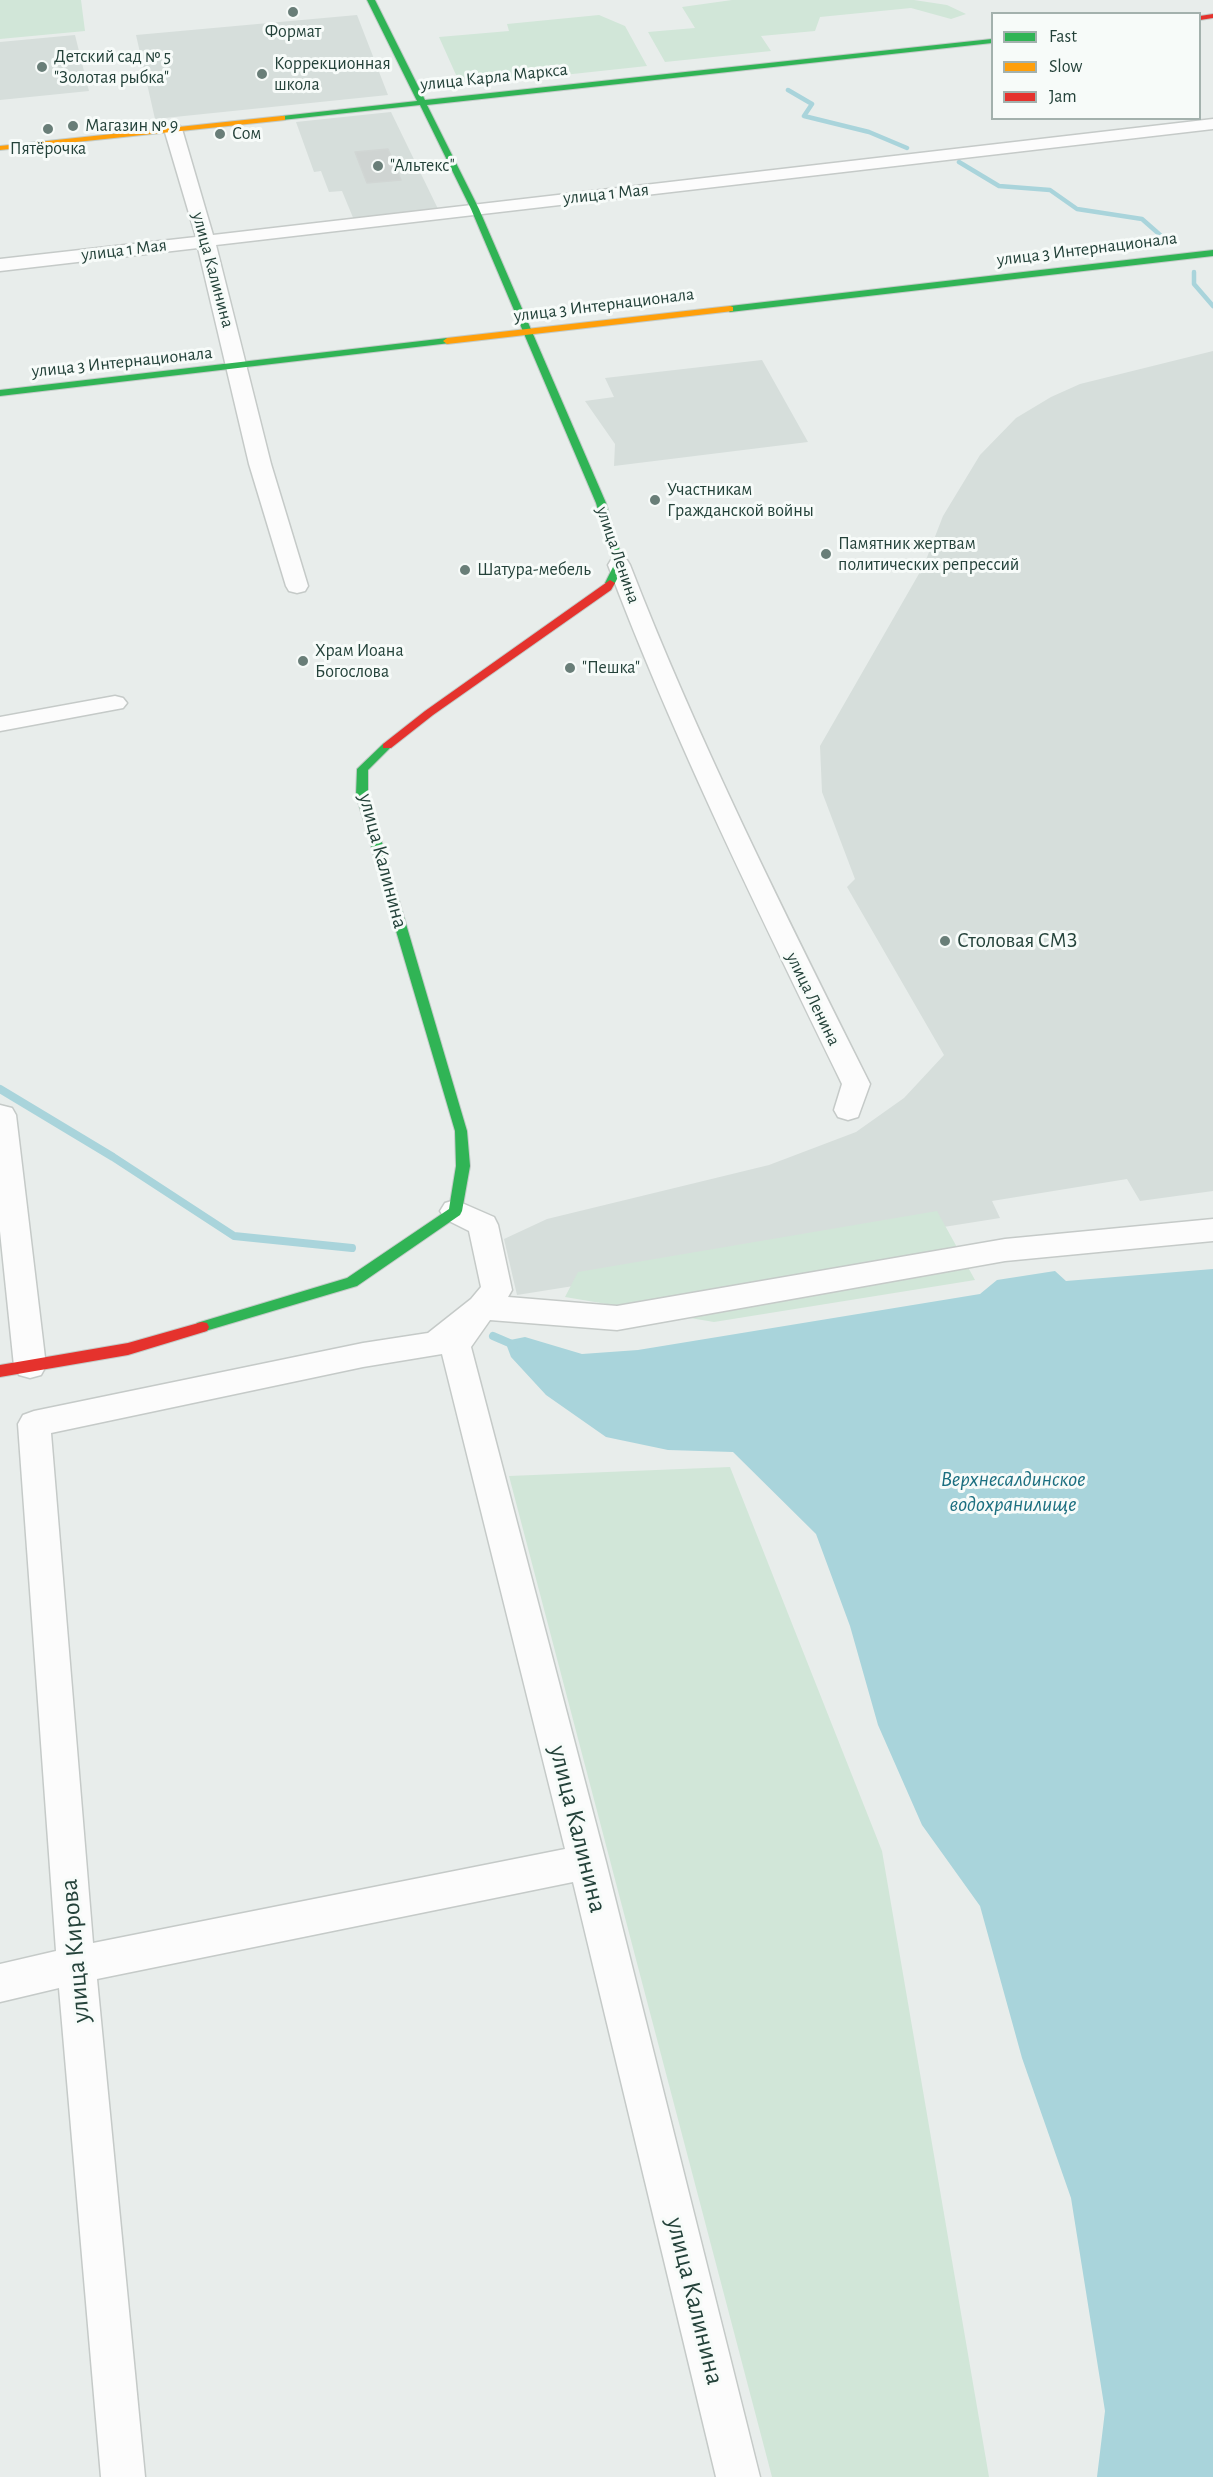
<!DOCTYPE html>
<html>
<head>
<meta charset="utf-8">
<style>
  body { margin:0 }
  #map { position:relative; width:1213px; height:2477px; overflow:hidden; background:#e8edeb; font-family:"Alegreya Sans",sans-serif }
  canvas { display:block }
  .legend { position:absolute; left:991px; top:12px; width:210px; height:108px; box-sizing:border-box; background:#f7fbf9; border:2px solid #a3b1ad; margin:0; padding:8px 10px; list-style:none; font-size:18px; color:#24423a }
  .legend li { display:flex; align-items:center; gap:12px; height:30px }
  .legend b { width:30px; border:2px solid #a3b1ad }
</style>
</head>
<body>
<div id="map">
<canvas width="1213" height="2477"></canvas>
<ul class="legend">
<li><b style="height:8px;background:#30b455"></b>Fast</li>
<li><b style="height:8px;background:#ff9f0a"></b>Slow</li>
<li><b style="height:8px;background:#e5322d"></b>Jam</li>
</ul>
</div>
<script>
const ctx = document.querySelector('canvas').getContext('2d');
ctx.lineJoin = 'round';
function fillPath(path, color) { ctx.fillStyle = color; ctx.fill(path, 'evenodd'); }
function stroke(path, color, width, dash) { ctx.strokeStyle = color; ctx.lineWidth = width; ctx.lineCap = dash ? 'butt' : 'round'; ctx.setLineDash(dash || []); ctx.stroke(path); }
function write(font, color, halo, rows, align = 'center') {
  ctx.font = font + ' "Alegreya Sans",sans-serif'; ctx.lineWidth = 6; ctx.setLineDash([]); ctx.textBaseline = 'middle'; ctx.strokeStyle = halo; ctx.fillStyle = color; for (const [text, x, y, turn = 0] of rows) {
    ctx.save(); ctx.translate(x, y); ctx.rotate((+turn || 0) * Math.PI / 180); ctx.textAlign = isNaN(turn) ? turn : align; if (halo) ctx.strokeText(text, 0, 0); ctx.fillText(text, 0, 0); ctx.restore();
  }
}
fillPath(new Path2D(`
  M357,15L388,95L155,119L136,35Z
  M75,35L89,91L0,100V42Z
  M391,112L439,211L354,220L342,191L329,192L321,171L314,172L296,122Z
  M1213,351V1191L1140,1201L1127,1179L992,1201L1000,1218L517,1295L504,1239L547,1219L769,1165L856,1132L904,1098L944,1055L847,887L855,879L822,792L820,746L924,565L943,516L980,455L1016,418L1051,397L1080,384Z
  M762,360L808,442L614,466L615,444L585,401L614,397L605,378Z`), '#d6dedb');
fillPath(new Path2D(`
  M0,0H81L85,31L0,39Z
  M732,0H914L947,5L966,14L951,19L911,8L820,17L815,31L761,36L771,51L665,62L648,32L695,28L682,7Z
  M599,15L625,26L647,66L461,86L439,37L509,31L507,24Z
  M937,1211L975,1280L714,1322L565,1297L578,1272Z
  M730,1467L882,1851L989,2477H772L509,1476Z`), '#d1e6d8');
fillPath(new Path2D(`
  M1213,1269V2477H1097L1105,2411L1071,2198L1022,2058L980,1906L922,1825L878,1725L850,1626L816,1534L733,1452L668,1450L606,1437L546,1395L511,1357L505,1341L525,1337L582,1354L638,1350L980,1294L997,1280L1055,1271L1066,1281Z`), '#a9d4db');
stroke(new Path2D(`
  M788,90L812,104L804,116L869,132L907,148
  M959,162L999,186L1050,190L1077,209L1142,219L1167,241
  M1194,272V284L1213,306`), '#a9d4db', 4.5);
stroke(new Path2D(`
  M0,1089L113,1157L234,1236L352,1248
  M493,1336L514,1345`), '#a9d4db', 8);
const building = new Path2D(`
  M388,149L401,180L367,183L355,152Z`);
fillPath(building, '#cfd4d2');
stroke(building, '#d1d6d4', 1.5);
const street = new Path2D(`
  M1213,119V129L216,245L271,464L308,586L305,591L297,593L289,591L286,586L249,464L198,248L0,271V259L196,237L164,129L167,125H179L182,129L213,235Z
  M619,558L627,560L630,565C699,743 785,914 870,1084L858,1117L848,1120L838,1117L834,1110L842,1084C759,913 675,743 608,565L611,560Z
  M115,696L123,698L127,703L123,708L0,731V717Z
  M0,1105L12,1108L16,1115L46,1366L41,1375L30,1378L19,1375L14,1366L0,1231Z
  M455,1200L494,1217L498,1225L512,1290L508,1297L617,1306L1005,1239L1213,1219V1241L1005,1261L617,1330L490,1320L471,1347L606,1862L760,2477H716L573,1882L97,1979L145,2477H101L59,1988L0,2002V1964L56,1951L18,1424L23,1415L34,1411L363,1343L428,1333L471,1299L481,1287L469,1231L445,1219L440,1211L445,1203ZM442,1354L565,1849L93,1943L51,1433L363,1367Z`);
const fast = new Path2D(`
  M367,0H375L425,100L992,39V43L427,105L479,209L606,503L624,565L614,585L610,586L605,583L614,565L596,503L471,209L420,105L282,120L278,118L282,116L417,101Z
  M1213,250V256L730,312L726,309L730,306Z
  M447,338L451,341L450,343L0,396V390Z
  M387,743L392,746L368,770V795L467,1131L470,1166L462,1211L460,1215L357,1286L202,1332L197,1331L195,1327L197,1323L347,1278L449,1209L456,1166L455,1131L356,795L357,769L383,744Z`);
const slow = new Path2D(`
  M282,116H285V120L0,150V146Z
  M730,306L733,307V311L447,344L443,341L447,338Z`);
const jam = new Path2D(`
  M1213,14V18L1200,20V16Z
  M610,580L615,583L611,590L433,715L391,748H383V744L425,711Z
  M202,1322L207,1323L209,1327L207,1331L128,1355L0,1377V1365L128,1343Z`);
stroke(street, '#c5cac8', 3);
stroke(fast, '#c3cbc8', 2);
stroke(slow, '#c3cbc8', 2);
stroke(jam, '#c3cbc8', 2);
fillPath(street, '#fcfcfc');
fillPath(fast, '#30b455');
fillPath(slow, '#ff9f0a');
fillPath(jam, '#e5322d');
for (const [x, y, r, color] of [
  [293,12,6,"#697e78"],
  [42,67,6,"#697e78"],
  [262,74,6,"#697e78"],
  [73,126,6,"#697e78"],
  [48,129,6,"#697e78"],
  [220,134,6,"#697e78"],
  [378,166,6,"#697e78"],
  [655,500,6,"#697e78"],
  [826,554,6,"#697e78"],
  [465,570,6,"#697e78"],
  [303,661,6,"#697e78"],
  [570,668,6,"#697e78"],
  [945,941,6,"#697e78"]
]) { const dot = new Path2D(); dot.arc(x, y, r, 0, 2 * Math.PI); ctx.fillStyle = color; ctx.fill(dot); stroke(dot, '#f7fbf9', 2); }
write('18px', '#24423a', '#f7fbf9', [
  ["Формат",293,32,"center"],
  ["Детский сад № 5",54,57],
  ["\"Золотая рыбка\"",54,78],
  ["Коррекционная",274,64],
  ["школа",274,85],
  ["Магазин № 9",85,126],
  ["Сом",232,134],
  ["Пятёрочка",48,149,"center"],
  ["\"Альтекс\"",390,166],
  ["Участникам",667,490],
  ["Гражданской войны",667,511],
  ["Памятник жертвам",838,544],
  ["политических репрессий",838,565],
  ["Шатура-мебель",477,570],
  ["Храм Иоана",315,651],
  ["Богослова",315,672],
  ["\"Пешка\"",582,668]
], 'left');
write('18px', '#24423a', '#f7fbf9', [
  ["улица Карла Маркса",494,77,-6],
  ["улица 1 Мая",606,194,-6],
  ["улица 3 Интернационала",1087,249,-7],
  ["улица 1 Мая",124,250,-7],
  ["улица Калинина",213,270,75],
  ["улица 3 Интернационала",604,305,-7],
  ["улица 3 Интернационала",122,362,-6],
  ["улица Ленина",618,555,71],
  ["улица Ленина",813,999,64]
]);
write('21px', '#24423a', '#f7fbf9', [
  ["улица Калинина",383,861,75]
]);
write('21px', '#24423a', '#f7fbf9', [
  ["Столовая СМЗ",957,941]
], 'left');
write('italic 22px', '#1c6f80', '#f7fbf9', [
  ["Верхнесалдинское",1013,1479],
  ["водохранилище",1013,1504]
]);
write('26px', '#24423a', '#f7fbf9', [
  ["улица Калинина",578,1829,76],
  ["улица Кирова",75,1951,-95],
  ["улица Калинина",695,2301,76]
]);
</script>
</body>
</html>
